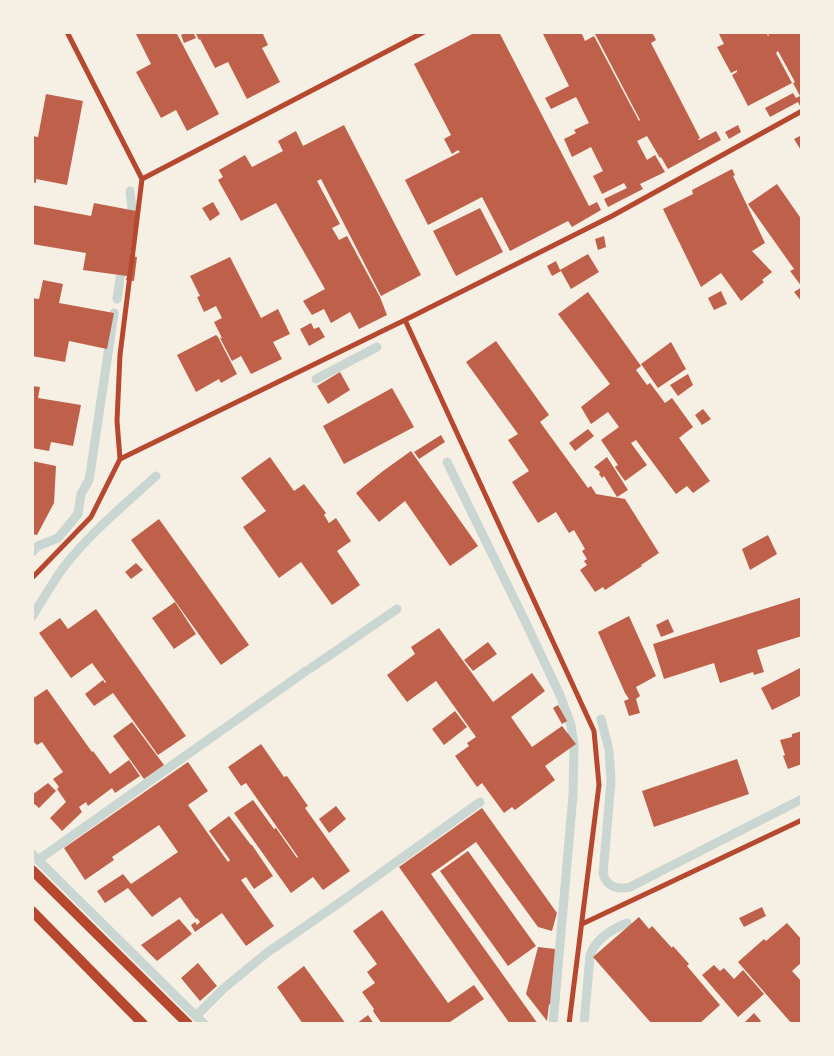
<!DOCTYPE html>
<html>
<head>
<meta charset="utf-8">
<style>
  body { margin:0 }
  #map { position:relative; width:834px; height:1056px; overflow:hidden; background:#f6efe4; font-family:"Titillium Web",sans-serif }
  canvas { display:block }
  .frame { position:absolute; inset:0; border:34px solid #f6efe4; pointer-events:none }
</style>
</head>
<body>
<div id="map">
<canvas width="834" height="1056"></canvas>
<div class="frame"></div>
</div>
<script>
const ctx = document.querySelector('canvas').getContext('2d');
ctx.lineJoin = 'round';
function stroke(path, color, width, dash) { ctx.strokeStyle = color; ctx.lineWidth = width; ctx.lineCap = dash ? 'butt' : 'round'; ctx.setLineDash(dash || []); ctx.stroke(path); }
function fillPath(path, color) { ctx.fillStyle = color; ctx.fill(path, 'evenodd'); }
stroke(new Path2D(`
  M130,191L132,209L130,221
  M117,299L122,265
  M316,379L377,347
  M447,462L525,621L560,695L571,725L574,746L573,795L553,1024
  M32,552L38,546L58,538L78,514L81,494L89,480L91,468L114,313
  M32,617C42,600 52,584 63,568C90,533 124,505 156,476
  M311,668L397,609
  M601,719L608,746
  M225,728L306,671
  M609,751L611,781L603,874C607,887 618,890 630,887L802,799
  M32,854L204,1024
  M38,860L222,730
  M196,1016L223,989L268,952L342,901L480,802
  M584,1024L590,956C595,939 612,929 627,923`), '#c9d6d2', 9);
fillPath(new Path2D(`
  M135,32H176L219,114L187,131L176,110L161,118L136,72L151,64Z
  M187,32H193L196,38L184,43L181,35Z
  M195,32H262L268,45L262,48L280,82L247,99L228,62L215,68L200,39L199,40Z
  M476,32H499L589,206L597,202L601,210L572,227L568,221L510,251L482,197L428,225L405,180L460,152L458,150L452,154L444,139L451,135L414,64Z
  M542,32H581L585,41L594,36L639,121L640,120L594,32H652L656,40L651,43L700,138L698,139L699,140L716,131L721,140L668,169L661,157L660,158L647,136L637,141L647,160L655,155L665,172L640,184L643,189L608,207L604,199L627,188L624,183L602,194L593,176L603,171L591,147L572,157L564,139L576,133L574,130L589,123L576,97L551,109L545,98L569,86Z
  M718,32H766L768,36H769L767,32H802V106H800L798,102L770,117L765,108L793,93L796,98L800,96L793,83L795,82L778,51L776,53L792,83L748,106L732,75L737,72V70L731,73L717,47L724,44Z
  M46,94L83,101L67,185L36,179V183L32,182V136L38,137Z
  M344,125L421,275L381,296L321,179L317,181L340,224L332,228L339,240L347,236L380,297L387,315L359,329L350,312L331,323L324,309L312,315L303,301L325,289L276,203L241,221L218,180L223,177L219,170L245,155L252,167L283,151L278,141L296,131L303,146Z
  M738,125L741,132L729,139L725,132Z
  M802,135V152L794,139Z
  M732,169L735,175L733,176L765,243L752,251L772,272L762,280L764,282L741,301L721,273L701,287L663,209L693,194L692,190Z
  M777,184L802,220V287L790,271L794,269L748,204Z
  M213,202L220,214L210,221L202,208Z
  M94,203L136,211L130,256L137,257L134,281L126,280L127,276L83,270L86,253L32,244V205L91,216Z
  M480,208L503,252L456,276L433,231Z
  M604,236L606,247L598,250L595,239Z
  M588,254L599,272L571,289L561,271L552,276L547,266L556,261L560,270Z
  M230,257L261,318L278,309L290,334L273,342L282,359L251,374L241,356L232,361L220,338H222L214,322L222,318L216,306L204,312L197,297L200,296L190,276Z
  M43,280L63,284L59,303L114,313L107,349L69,341L65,362L32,356V298L39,299Z
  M802,287V302L794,292Z
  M721,291L727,304L714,310L708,298Z
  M588,292L641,366L636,370L647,385L650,383L665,403L672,398L693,427L679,438L710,481L693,493L687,486L676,494L636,440L631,443L647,465L625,481L615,467L618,465L601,440L619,427L608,412L591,424L581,407L610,384L558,314Z
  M311,323L314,329L319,327L325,337L309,346L300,329Z
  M216,335L218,337L237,374L221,383L219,379L196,392L177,355Z
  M496,341L549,415L540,422L588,488L591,486L596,494L625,499L659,553L641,565L642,566L605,590L603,587L595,592L580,570L587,565L584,561L587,559L582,551L585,549L574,530L569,533L556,512L538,523L512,482L529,471L508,440L518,434L466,362Z
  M671,342L686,369L658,388L641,364Z
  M340,372L350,390L328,404L317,386Z
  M688,374L693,385L678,396L670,385Z
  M32,386L40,387L38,398L81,405L73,446L51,442L49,451L32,448Z
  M392,388L414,427L344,464L323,426Z
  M703,409L711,419L702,425L695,415Z
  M588,429L594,436L575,451L569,443Z
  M441,435L445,442L419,459L414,452Z
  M411,451L478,546L450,566L405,501L379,522L356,493L383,471Z
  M270,457L294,491L304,484L326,513L324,515L329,523L336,518L351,541L337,551L360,585L332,605L301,562L279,578L243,527L266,511L241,478Z
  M607,457L628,490L617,497L604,476L602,478L599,474L600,472L594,467Z
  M32,461L56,466L54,503L37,535L32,534Z
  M159,519L249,645L221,665L131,540Z
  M768,535L777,554L750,570L742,549Z
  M136,563L143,570L131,579L125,572Z
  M802,597V636L757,650L764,672L754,675L753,672L720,683L714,663L664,679L653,644Z
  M175,602L196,634L174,649L152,618Z
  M96,609L186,736L158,755L113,693L94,706L85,694L103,680L105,683L106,682L92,663L71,678L39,633L60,618L68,629Z
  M629,616L656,676L636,687L640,696L636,699L640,713L629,716L624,701L629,699L625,693L598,632Z
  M668,619L674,632L661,637L656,625Z
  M439,628L493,702L532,673L545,691L511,717L532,747L562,726L576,744L545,766L555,780L515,810L512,807L504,813L482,783L477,787L455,756L469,746L467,743L476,737L436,681L407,702L387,675L415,654L411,647Z
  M488,642L497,654L473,671L464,660Z
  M802,667V695L772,710L761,688Z
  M47,689L92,752L93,751L110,774L129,760L140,776L115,793L112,788L88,806L86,802L79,807L82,812L62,831L50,818L66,802L57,789L59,787L53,779L63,772L42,742L37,745L32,740V731L34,730L32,728V699Z
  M558,705L567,721L562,724L553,708Z
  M455,711L467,727L444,745L432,729Z
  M132,722L164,765L144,779L113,736Z
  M802,731V764L788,769L783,756L785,755L780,740L792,737V734Z
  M261,744L284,777L287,776L308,806L305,808L350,871L323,890L313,877L291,893L234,813L253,800L274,829L276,828L297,858L298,857L246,783L241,786L228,767Z
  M737,759L749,794L654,827L642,791Z
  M188,762L208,791L188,805L228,862L230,860L209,831L229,816L251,845H252L273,876L254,889L246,877L241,880L274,926L246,946L222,913L195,932L191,925L195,922L197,925L200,922L197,918L196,919L180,897L152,917L128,888L105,903L97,891L123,874L131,884L178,852L159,825L112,857L114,860L85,880L64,848Z
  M48,783L56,791L39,808L32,802V795Z
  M336,806L346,819L329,833L319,819Z
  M482,808L557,913L552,931L538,927L476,842L431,874L538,1024H510L399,867Z
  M468,851L536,946L508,966L440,871Z
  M762,907L766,916L744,927L739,918Z
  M382,910L448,1003L474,985L484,999L450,1022L451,1024H382L373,1011L374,1009L362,992L375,983L367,972L377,964L353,931Z
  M639,917L649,929L652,926L672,948L673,946L689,964L687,966L720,1005L699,1024H652L593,957Z
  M179,919L192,934L157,961L141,945Z
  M787,923L802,940V962L792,971L802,982V1024H792L738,962L764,939L766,941Z
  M538,947L555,949L550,1005L549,1004L547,1021L526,994Z
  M198,963L217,986L200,1001L181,978Z
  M714,965L720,971L724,968L734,979L743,970L764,994L738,1017L702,975Z
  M304,966L346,1024H303L277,987Z
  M754,1013L761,1021L758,1024H743Z
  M368,1015L374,1024H356Z`), '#bf614a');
stroke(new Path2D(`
  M142,179L424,32
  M405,320L594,731L599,785L569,1024
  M120,459L405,320L612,216L802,111
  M32,578L91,517L120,459L117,421L120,355L142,179L67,32
  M582,924L802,820`), '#b5482f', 5);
stroke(new Path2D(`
  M32,870L188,1024
  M32,911L143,1024`), '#b5482f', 10);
</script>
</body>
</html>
